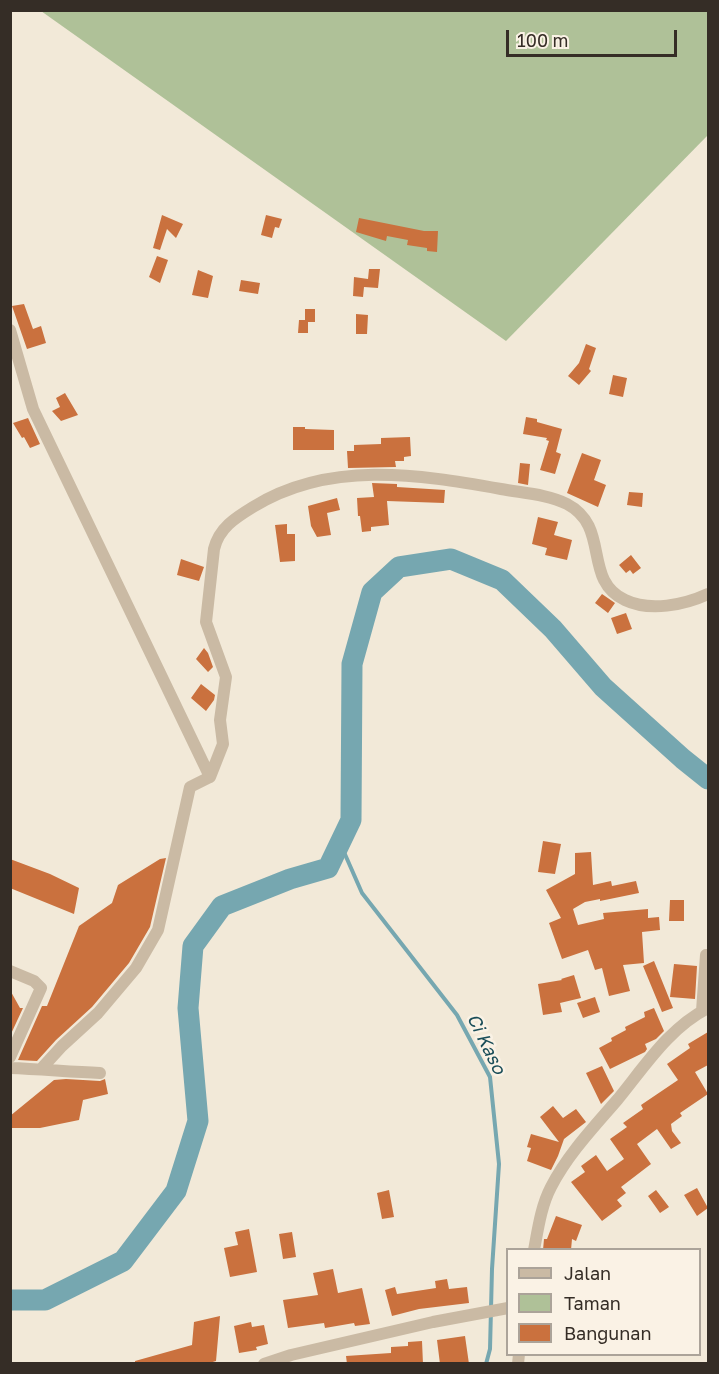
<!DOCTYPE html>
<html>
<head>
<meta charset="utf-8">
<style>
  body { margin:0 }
  #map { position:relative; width:719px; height:1374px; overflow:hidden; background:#f2e9d8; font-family:"Golos Text",sans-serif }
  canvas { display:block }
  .frame { position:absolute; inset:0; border:12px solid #352d26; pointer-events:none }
  .legend { position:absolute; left:506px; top:1248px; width:195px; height:108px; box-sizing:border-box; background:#faf2e5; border:2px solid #aba399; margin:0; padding:8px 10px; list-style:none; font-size:18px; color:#352d26 }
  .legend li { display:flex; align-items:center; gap:12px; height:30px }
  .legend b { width:30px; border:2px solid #aba399 }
  .scale { position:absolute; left:506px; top:30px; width:171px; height:27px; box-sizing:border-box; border:3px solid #352d26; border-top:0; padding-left:8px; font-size:18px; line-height:21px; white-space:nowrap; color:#352d26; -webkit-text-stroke:4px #faf2e5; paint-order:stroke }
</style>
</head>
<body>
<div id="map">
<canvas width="719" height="1374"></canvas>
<div class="frame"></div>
<ul class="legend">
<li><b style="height:8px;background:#cabaa4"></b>Jalan</li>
<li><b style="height:16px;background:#afc198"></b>Taman</li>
<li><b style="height:16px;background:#ca713e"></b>Bangunan</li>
</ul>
<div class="scale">100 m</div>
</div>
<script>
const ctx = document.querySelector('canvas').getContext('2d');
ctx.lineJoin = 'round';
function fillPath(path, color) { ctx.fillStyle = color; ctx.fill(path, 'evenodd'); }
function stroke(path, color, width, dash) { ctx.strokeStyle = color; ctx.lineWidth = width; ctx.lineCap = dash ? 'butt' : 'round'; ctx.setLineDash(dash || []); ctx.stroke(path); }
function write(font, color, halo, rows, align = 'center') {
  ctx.font = font + ' "Golos Text",sans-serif'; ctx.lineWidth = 5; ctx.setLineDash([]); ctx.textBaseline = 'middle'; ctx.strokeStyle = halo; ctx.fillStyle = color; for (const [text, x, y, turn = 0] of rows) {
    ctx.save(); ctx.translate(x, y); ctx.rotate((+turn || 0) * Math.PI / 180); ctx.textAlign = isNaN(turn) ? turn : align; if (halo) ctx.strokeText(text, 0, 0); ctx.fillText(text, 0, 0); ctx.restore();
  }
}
fillPath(new Path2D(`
  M41,11H708V135L506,341Z`), '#afc198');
stroke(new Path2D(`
  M340,843L362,893L457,1015L490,1077L499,1164L492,1269L490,1349L486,1364`), '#76a7b0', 4);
stroke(new Path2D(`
  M10,1300H45L123,1261L176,1191L198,1121L188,1008L193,946L222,906L290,879L328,868L351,820L352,664L372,592L399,567L451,559L502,580L553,629L603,687L683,759L708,779`), '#76a7b0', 21);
fillPath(new Path2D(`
  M162,215L183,224L176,238L167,229L160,250L153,248Z
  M266,215L282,219L279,228L275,227L272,238L261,235Z
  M359,218L424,231H438L437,252L427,251V248L407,245L408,240L387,236L386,241L356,232Z
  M157,256L168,260L160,283L149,277Z
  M369,269H380L378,288L364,287L363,297L353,296L354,277L368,279Z
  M198,270L213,276L208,298L192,295Z
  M241,280L260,283L258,294L239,291Z
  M24,304L33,329L41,326L46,343L27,349L12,306Z
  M305,309H315V322H308V333H298L299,320H305Z
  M356,314L368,315L367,334H356Z
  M586,344L596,348L589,369L591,371L579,385L568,376L579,363Z
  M613,375L627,378L623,397L609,394Z
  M65,393L78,415L61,421L52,411L60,407L56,398Z
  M526,417L537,419V422L562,429L556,452L561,454L555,474L540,470L549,441L546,440L547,438L523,434Z
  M28,418L40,444L30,448L24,437L22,438L13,423Z
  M293,427H305V429L334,430V450H293Z
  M410,437L411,456L404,457V461H395L396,467L348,468L347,451H354V445L381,444V438Z
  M582,453L601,460L594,480L606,485L598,507L567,493Z
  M520,463L530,464L528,485L518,483Z
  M372,483L397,484V487L445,490L444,503L387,501L389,525L371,527V531L362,532L360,516H358L357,498L374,497Z
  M629,492L643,493L642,507L627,505Z
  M337,498L340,510L327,513L331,535L317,537L311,526L308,506Z
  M538,517L558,522L554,535L572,540L567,560L545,555L547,548L532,544Z
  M287,524V534H295V561L280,562L275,525Z
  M631,555L641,568L633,574L630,570L626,573L619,565Z
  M181,559L204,567L199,581L177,575Z
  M602,594L615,603L608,613L595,603Z
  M626,613L632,629L617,634L611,618Z
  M204,648L208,653L213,667L208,672L196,659Z
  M201,684L215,695L214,700L206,711L191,698Z
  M543,841L561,844L555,874L538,872Z
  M591,852L593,885L611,881L612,886L636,881L639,893L600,901V899L585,902L573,909L578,925L604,919L603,913L648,909V918L659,917L660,930L642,932L644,963L623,965L630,991L609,996L602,968L595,970L588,950L562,959L549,923L561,918L546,890L575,874V853Z
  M166,858L150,927L129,963L92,1007L56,1040L37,1061L18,1060L42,1006H47L79,926L112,903L118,885L160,859Z
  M10,859L50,874L79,888L74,914L10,888Z
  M670,900H684V921H669Z
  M654,961L673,1008L662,1012L643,966Z
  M674,964L697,966L695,999L670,997Z
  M574,975L581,998L560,1003L562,1012L543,1015L538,984L562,980L561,979Z
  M10,990L20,1008H23L10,1036Z
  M595,997L600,1012L583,1018L577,1003Z
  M654,1008L664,1031L656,1039L645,1044L647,1049L645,1052L610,1069L599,1048L612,1041L611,1038L626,1030L625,1027L645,1017L644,1012Z
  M708,1032V1065L695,1072L708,1094L680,1113L682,1116L671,1124L672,1131L681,1143L671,1149L657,1129L637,1144L651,1164L621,1187L626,1193L617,1200L622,1206L602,1221L571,1182L585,1172L581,1166L596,1155L607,1171L624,1159L610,1139L627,1127L623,1123L643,1109L641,1105L678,1080L667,1064L690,1048L688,1044Z
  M602,1066L614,1091L601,1104L586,1073Z
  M66,1079L100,1081L105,1079L108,1094L83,1100L79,1120L40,1128H10V1116L54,1080Z
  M553,1106L563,1118L576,1109L586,1122L564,1139L558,1156L551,1170L527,1161L531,1148L527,1147L531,1134L559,1142L540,1117Z
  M697,1188L708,1208L697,1216L684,1195Z
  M389,1190L394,1217L382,1219L377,1193Z
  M656,1190L669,1207L660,1213L648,1196Z
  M556,1216L582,1225L576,1241L572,1239L571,1250H543L544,1239H547Z
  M249,1229L257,1272L230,1277L224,1248L238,1245L235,1232Z
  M292,1232L296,1257L283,1259L279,1234Z
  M333,1269L338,1293L362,1288L370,1324L355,1326L354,1323L325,1328L324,1323L288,1328L283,1300L318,1295L313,1273Z
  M447,1279L449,1289L467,1287L469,1303L419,1309L392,1316L385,1290L395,1287L397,1294L436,1288L435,1281Z
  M220,1316L216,1361L206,1364H135V1361L192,1345L194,1322Z
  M251,1322L252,1327L264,1325L268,1344L256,1347L257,1350L239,1353L234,1326Z
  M465,1336L469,1364H440L437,1340Z
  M422,1341L423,1364H347L346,1356L391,1353V1347L408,1346V1342Z`), '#ca713e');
stroke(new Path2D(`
  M10,330L33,409L210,777
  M10,971L34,981L41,988L10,1057
  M702,1011L706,955
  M10,1068C41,1069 70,1072 100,1073
  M41,1069L62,1046L98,1013L136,968L158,930L190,787L210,777L223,744L220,720L226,677L206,622L214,549C219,528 235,518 253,507C329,460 417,474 501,489C522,493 547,494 567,504C611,527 582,580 625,600C650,612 684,605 708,594
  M534,1250C538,1229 541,1206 551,1187C568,1154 594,1127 618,1099C645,1066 669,1028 708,1008
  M264,1364L291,1355L433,1322L508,1308
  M518,1364L519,1354`), '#cabaa4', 12);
write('italic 18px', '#1a4d58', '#faf2e5', [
  ["Ci Kaso",486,1044,64]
]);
</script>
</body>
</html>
